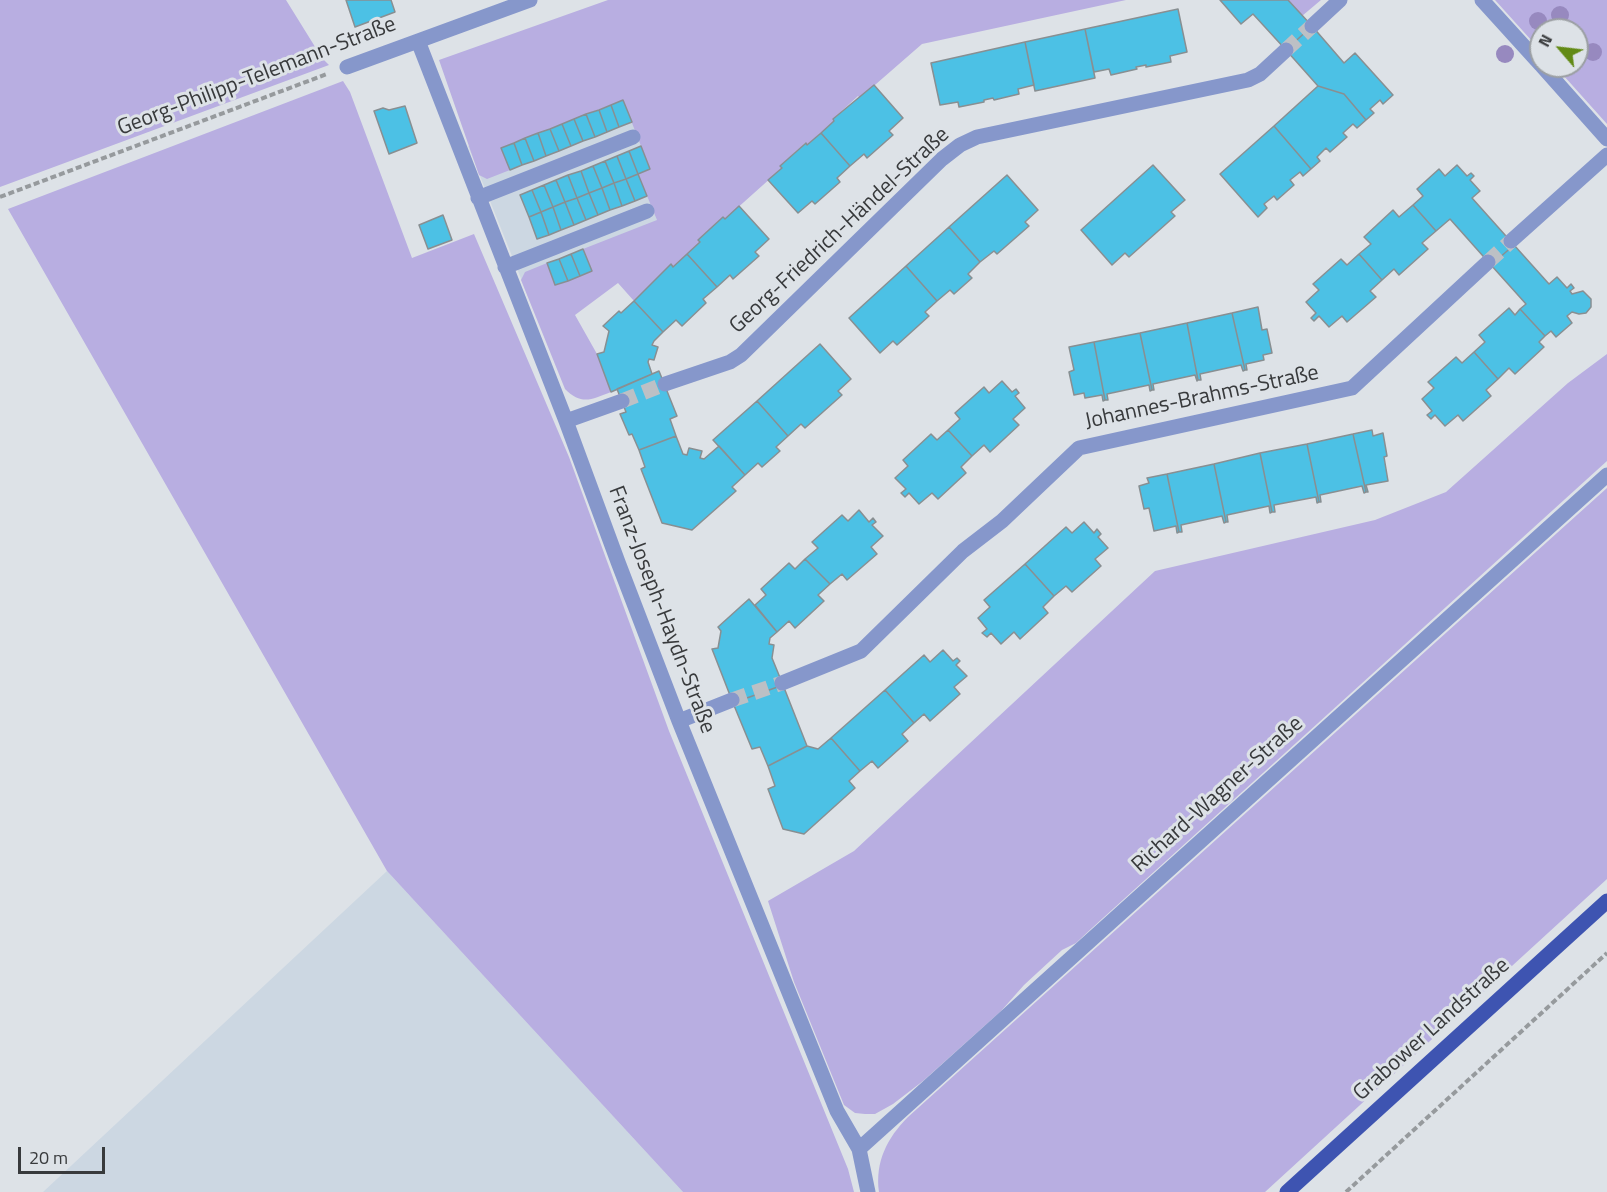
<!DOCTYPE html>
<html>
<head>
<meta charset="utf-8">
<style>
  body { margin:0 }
  #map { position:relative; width:1607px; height:1192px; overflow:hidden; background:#dde2e7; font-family:"Titillium Web",sans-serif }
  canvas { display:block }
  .north { position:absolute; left:1529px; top:18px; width:60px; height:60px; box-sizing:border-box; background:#dde2e7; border:2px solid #9b9fa3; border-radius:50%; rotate:298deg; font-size:16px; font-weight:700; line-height:24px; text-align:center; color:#383a3c }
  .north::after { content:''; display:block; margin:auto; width:21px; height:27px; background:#628a15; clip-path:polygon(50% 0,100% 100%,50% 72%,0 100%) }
  .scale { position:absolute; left:18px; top:1147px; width:87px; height:27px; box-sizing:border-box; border:3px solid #383a3c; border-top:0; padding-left:8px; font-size:18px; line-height:21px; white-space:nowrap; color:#383a3c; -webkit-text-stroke:4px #dde2e7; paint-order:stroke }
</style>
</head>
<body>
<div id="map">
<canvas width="1607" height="1192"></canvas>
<div class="north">N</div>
<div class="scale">20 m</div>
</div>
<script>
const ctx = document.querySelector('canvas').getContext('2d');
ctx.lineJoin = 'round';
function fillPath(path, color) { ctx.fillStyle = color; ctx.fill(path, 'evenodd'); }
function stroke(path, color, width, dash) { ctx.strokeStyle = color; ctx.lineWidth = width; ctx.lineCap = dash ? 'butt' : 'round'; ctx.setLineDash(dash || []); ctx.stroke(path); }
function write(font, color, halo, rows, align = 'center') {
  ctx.font = font + ' "Titillium Web",sans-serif'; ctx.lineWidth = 6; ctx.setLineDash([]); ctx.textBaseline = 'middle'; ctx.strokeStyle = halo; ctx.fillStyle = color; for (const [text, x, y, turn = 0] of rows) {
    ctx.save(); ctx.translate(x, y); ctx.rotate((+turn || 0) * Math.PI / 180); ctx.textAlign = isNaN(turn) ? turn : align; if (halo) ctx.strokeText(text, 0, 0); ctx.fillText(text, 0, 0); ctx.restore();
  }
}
fillPath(new Path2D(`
  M626,87L675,233L534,311L468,146Z
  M387,871L683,1192H43Z`), '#ccd7e2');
fillPath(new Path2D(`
  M0,0H286L322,58L329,65L0,187Z
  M608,0H1126L922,44L860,98L858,96L833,119L834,121L807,145L805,143L781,165L782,168L725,219L723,217L698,240L700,242L673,267L671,264L634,301L618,283L575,315L597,354L611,392C592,399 582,406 565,389L521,280L525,272L547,263L555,285L591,271L583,249L657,220L638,174L650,169L623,100L501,148L510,170L487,179L479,175L439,60Z
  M1288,0H1321L1302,16Z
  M1495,0H1607V124L1555,66H1577V30H1541V51Z
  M343,81L350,92L412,258L474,234L569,457L669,731L848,1169L854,1192H683L387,871L8,209Z
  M1607,354V461L1092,928L1076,943L1062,950L1024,985L1001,1011L923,1081L893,1104L875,1114H865L855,1113L844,1105L794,982L768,901L854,851L1155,571L1375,520L1446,492L1568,383Z
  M1607,488V879L1265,1192H879C875,1162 887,1138 908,1117Z`), '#b8aee1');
const building = new Path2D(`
  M346,0H391L395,12L355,27Z
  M1220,0H1288L1312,26L1286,50L1253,14L1241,24Z
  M1178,9L1187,52L1170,56L1171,62L1146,67V65L1136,67L1137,69L1111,75L1109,69L1094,72L1085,29Z
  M1312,26L1344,63L1355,53L1393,95L1383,104L1380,100L1370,109L1374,113L1366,120L1344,94L1318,86L1286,50Z
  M1085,29L1095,78L1035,91L1025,42Z
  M1025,42L1034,85L1018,89L1019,94L994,100L993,98L984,100V102L959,107L958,102L940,105L931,63Z
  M874,85L903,118L889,131L893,135L867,158L864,154L850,166L821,133L834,121L833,119Z
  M1318,86L1344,94L1366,120L1357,128L1353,124L1343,133L1347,137L1330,152L1326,148L1317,157L1320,161L1311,169L1274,126Z
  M623,100L632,122L619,127L611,105Z
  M611,105L619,127L607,132L599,110Z
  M405,106L417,143L389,154L374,111L383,108L389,110Z
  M599,110L607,132L595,137L586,114Z
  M586,114L595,137L583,141L574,119Z
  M574,119L583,141L571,146L562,124Z
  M562,124L571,146L559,151L550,129Z
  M1274,126L1311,169L1303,176L1300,172L1290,180L1294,185L1277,200L1274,196L1264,204L1267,208L1258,217L1220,174Z
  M550,129L559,151L546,156L538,133Z
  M538,133L546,156L534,161L525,138Z
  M821,133L850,166L837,178L840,182L815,204L812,201L798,213L768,180L782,168L780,166L806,143L807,145Z
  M525,138L534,161L522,165L514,143Z
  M514,143L522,165L510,170L501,148Z
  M641,146L650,169L638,174L629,151Z
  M629,151L638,174L626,179L617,156Z
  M617,156L626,179L614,183L605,161Z
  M605,161L614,183L602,188L593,166Z
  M1153,165L1185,200L1171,212L1175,216L1129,257L1125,253L1112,265L1081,230Z
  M1457,165L1467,176L1471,173L1474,176L1470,180L1480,191L1472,198L1514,245L1491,265L1450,219L1436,231L1413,205L1423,196L1417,189L1439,169L1445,176Z
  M593,166L602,188L589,193L581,171Z
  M581,171L589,193L577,198L568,175Z
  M638,174L647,196L635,201L626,179Z
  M568,175L577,198L565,202L556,180Z
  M1007,175L1038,210L1025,222L1029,226L997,254L994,251L980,262L949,227Z
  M626,179L635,201L622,206L614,183Z
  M556,180L565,202L553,207L544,185Z
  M614,183L622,206L610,210L602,188Z
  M544,185L553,207L541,212L532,190Z
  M602,188L610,210L598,215L589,193Z
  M532,190L541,212L529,217L520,195Z
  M589,193L598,215L586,220L577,198Z
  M577,198L586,220L574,225L565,202Z
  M565,202L574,225L561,230L553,207Z
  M1413,205L1436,231L1422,243L1428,249L1399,275L1394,269L1382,280L1359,254L1371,244L1364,237L1393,210L1399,217Z
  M739,206L769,239L755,252L759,256L733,279L730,275L717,287L687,254L700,242L698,240L723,217L725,219Z
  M553,207L561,230L549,235L541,212Z
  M541,212L549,235L537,239L529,217Z
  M443,215L452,240L428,249L419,225Z
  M949,227L980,262L968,274L972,278L954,294L950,290L937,301L906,266Z
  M1514,245L1549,284L1557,277L1567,288L1571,284L1574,288L1570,291L1572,294L1583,291L1591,299V307L1586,313L1579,314L1572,312L1567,316L1572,323L1556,337L1551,331L1545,336L1520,309L1526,304L1491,265Z
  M583,249L592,271L580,276L571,254Z
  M571,254L580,276L568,281L559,259Z
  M687,254L717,287L703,299L706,303L682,326L676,320L663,332L634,301L671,264L673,267Z
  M1359,254L1382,280L1370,291L1376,297L1347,322L1342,316L1329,327L1319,316L1314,321L1311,318L1316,313L1306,302L1319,290L1313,284L1341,259L1347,265Z
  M559,259L568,281L555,285L547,263Z
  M906,266L937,301L925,312L929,316L897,345L893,341L880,353L849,318Z
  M634,301L663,332L654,341L652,345L658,347L654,360L649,359L648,362L652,374L611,392L597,354L604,352L609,331L603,326L619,311L621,313Z
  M1258,307L1262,330L1267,329L1272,353L1263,355L1264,360L1246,364L1247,370H1245L1232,313Z
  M1509,308L1515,315L1520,309L1545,336L1539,342L1544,347L1515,374L1509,368L1498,379L1474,352L1485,342L1479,335Z
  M1232,313L1245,370L1243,371L1241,365L1200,374L1201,380H1198L1187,323Z
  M1187,323L1198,380L1197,381L1195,375L1153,384L1154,390H1152L1140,333Z
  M1140,333L1152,390L1150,391L1149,385L1107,394L1108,400H1105L1094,342Z
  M1094,342L1105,400L1103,401L1102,395L1085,398L1084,393L1074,395L1069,372L1074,370L1069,347Z
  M820,344L851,379L838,391L842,395L805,428L801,424L788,436L757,401Z
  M1474,352L1498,379L1486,390L1491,396L1463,421L1458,415L1445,426L1435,415L1431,419L1427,415L1432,411L1422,399L1434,388L1428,382L1456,357L1462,363Z
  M659,371L677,416L670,419L676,436L639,450L632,434L629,435L620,414L626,412L617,389Z
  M1002,381L1012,392L1016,389L1019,393L1015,396L1025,408L1013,419L1019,425L990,452L984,445L972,456L948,430L960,419L955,413L984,387L989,393Z
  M757,401L788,436L776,447L780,451L762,467L758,463L745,475L713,440Z
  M948,430L972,456L961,467L966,473L938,499L932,493L919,504L909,493L905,497L901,493L906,489L895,478L908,466L903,460L931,434L937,440Z
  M1372,430L1373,436L1383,433L1387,456L1384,457L1388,481L1366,485L1368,492H1366L1353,434Z
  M1353,434L1366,492L1364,493L1362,486L1320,495L1321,502H1319L1307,444Z
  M676,436L683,454L687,455L689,448L702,451L700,458L704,459L719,446L745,475L732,487L736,491L692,530L662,523L641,469L645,467L639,450Z
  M1307,444L1319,502L1317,503L1316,497L1274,505L1275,512H1272L1260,453Z
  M1260,453L1272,512L1270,513L1269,506L1227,515L1228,522H1226L1214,464Z
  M1214,464L1226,522L1224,523L1222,516L1181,525L1182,532H1179L1167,474Z
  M1167,474L1179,532L1177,533L1176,526L1154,531L1149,508L1144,509L1139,486L1149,483L1147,478Z
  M859,510L869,522L873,518L876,522L872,525L883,536L871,547L877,554L847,580L842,574L830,584L805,559L818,548L812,542L842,515L848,521Z
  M1084,522L1094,533L1097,529L1101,534L1098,537L1108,548L1095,559L1101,566L1072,592L1066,586L1054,596L1025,564L1066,527L1072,533Z
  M805,559L830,584L818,595L824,601L795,628L789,621L777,632L755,605L766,595L761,589L789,563L795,569Z
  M1025,564L1054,596L1043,607L1048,613L1020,639L1014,632L1001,644L991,633L987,637L982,633L987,629L978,618L990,607L984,600Z
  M749,599L777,632L770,638L769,644L774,645L772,658L783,685L733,703L712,649L718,648L721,631L718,627Z
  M943,650L953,661L957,658L960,661L956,665L967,676L954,687L960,694L930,721L924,714L914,723L885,690L924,655L930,662Z
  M783,685L807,746L768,766L760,747L752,749L733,703Z
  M885,690L914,723L902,734L908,741L878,768L872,761L860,771L831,738Z
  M831,738L860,771L849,781L855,788L804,834L783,829L768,789L775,786L768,766L807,746L818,749Z`);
fillPath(building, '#4cc1e5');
stroke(building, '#888f92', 1.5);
stroke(new Path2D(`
  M1286,50L1312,26
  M1488,262L1511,241
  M622,401L665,384
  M732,700L782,683`), '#bcc0c5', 15, [15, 8]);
stroke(new Path2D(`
  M0,197L327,74
  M1346,1192L1607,953`), '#969a9d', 4, [6, 3]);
stroke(new Path2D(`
  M1482,0L1541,65
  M1312,26L1340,0
  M418,41L566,421L618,562L679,721L837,1111L859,1149L868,1192
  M1542,66L1607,139
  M347,67L530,0
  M478,198L633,137
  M1511,241L1607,155
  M505,267L647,211
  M665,384L730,362L741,355L942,159L960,145L977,137L1248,80L1260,74L1286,50
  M566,421L622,401
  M782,683L861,651L963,551L1002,521L1079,448L1352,388L1488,262
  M679,721L732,700
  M859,1149L1607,475`), '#8697cb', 15);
stroke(new Path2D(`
  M1287,1192L1607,901`), '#3e54b1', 15);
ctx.fillStyle = '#9789bf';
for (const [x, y] of [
  [1560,15],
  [1538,21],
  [1593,52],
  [1505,54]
]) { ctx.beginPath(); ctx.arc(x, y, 9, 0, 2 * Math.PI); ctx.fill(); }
write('22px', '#383a3c', '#dde2e7', [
  ["Georg-Philipp-Telemann-Straße",257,77,-21],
  ["Georg-Friedrich-Händel-Straße",840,231,-43],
  ["Johannes-Brahms-Straße",1202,398,-12],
  ["Franz-Joseph-Haydn-Straße",661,610,69],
  ["Richard-Wagner-Straße",1218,795,-42],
  ["Grabower Landstraße",1432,1030,-42]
]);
</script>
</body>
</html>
